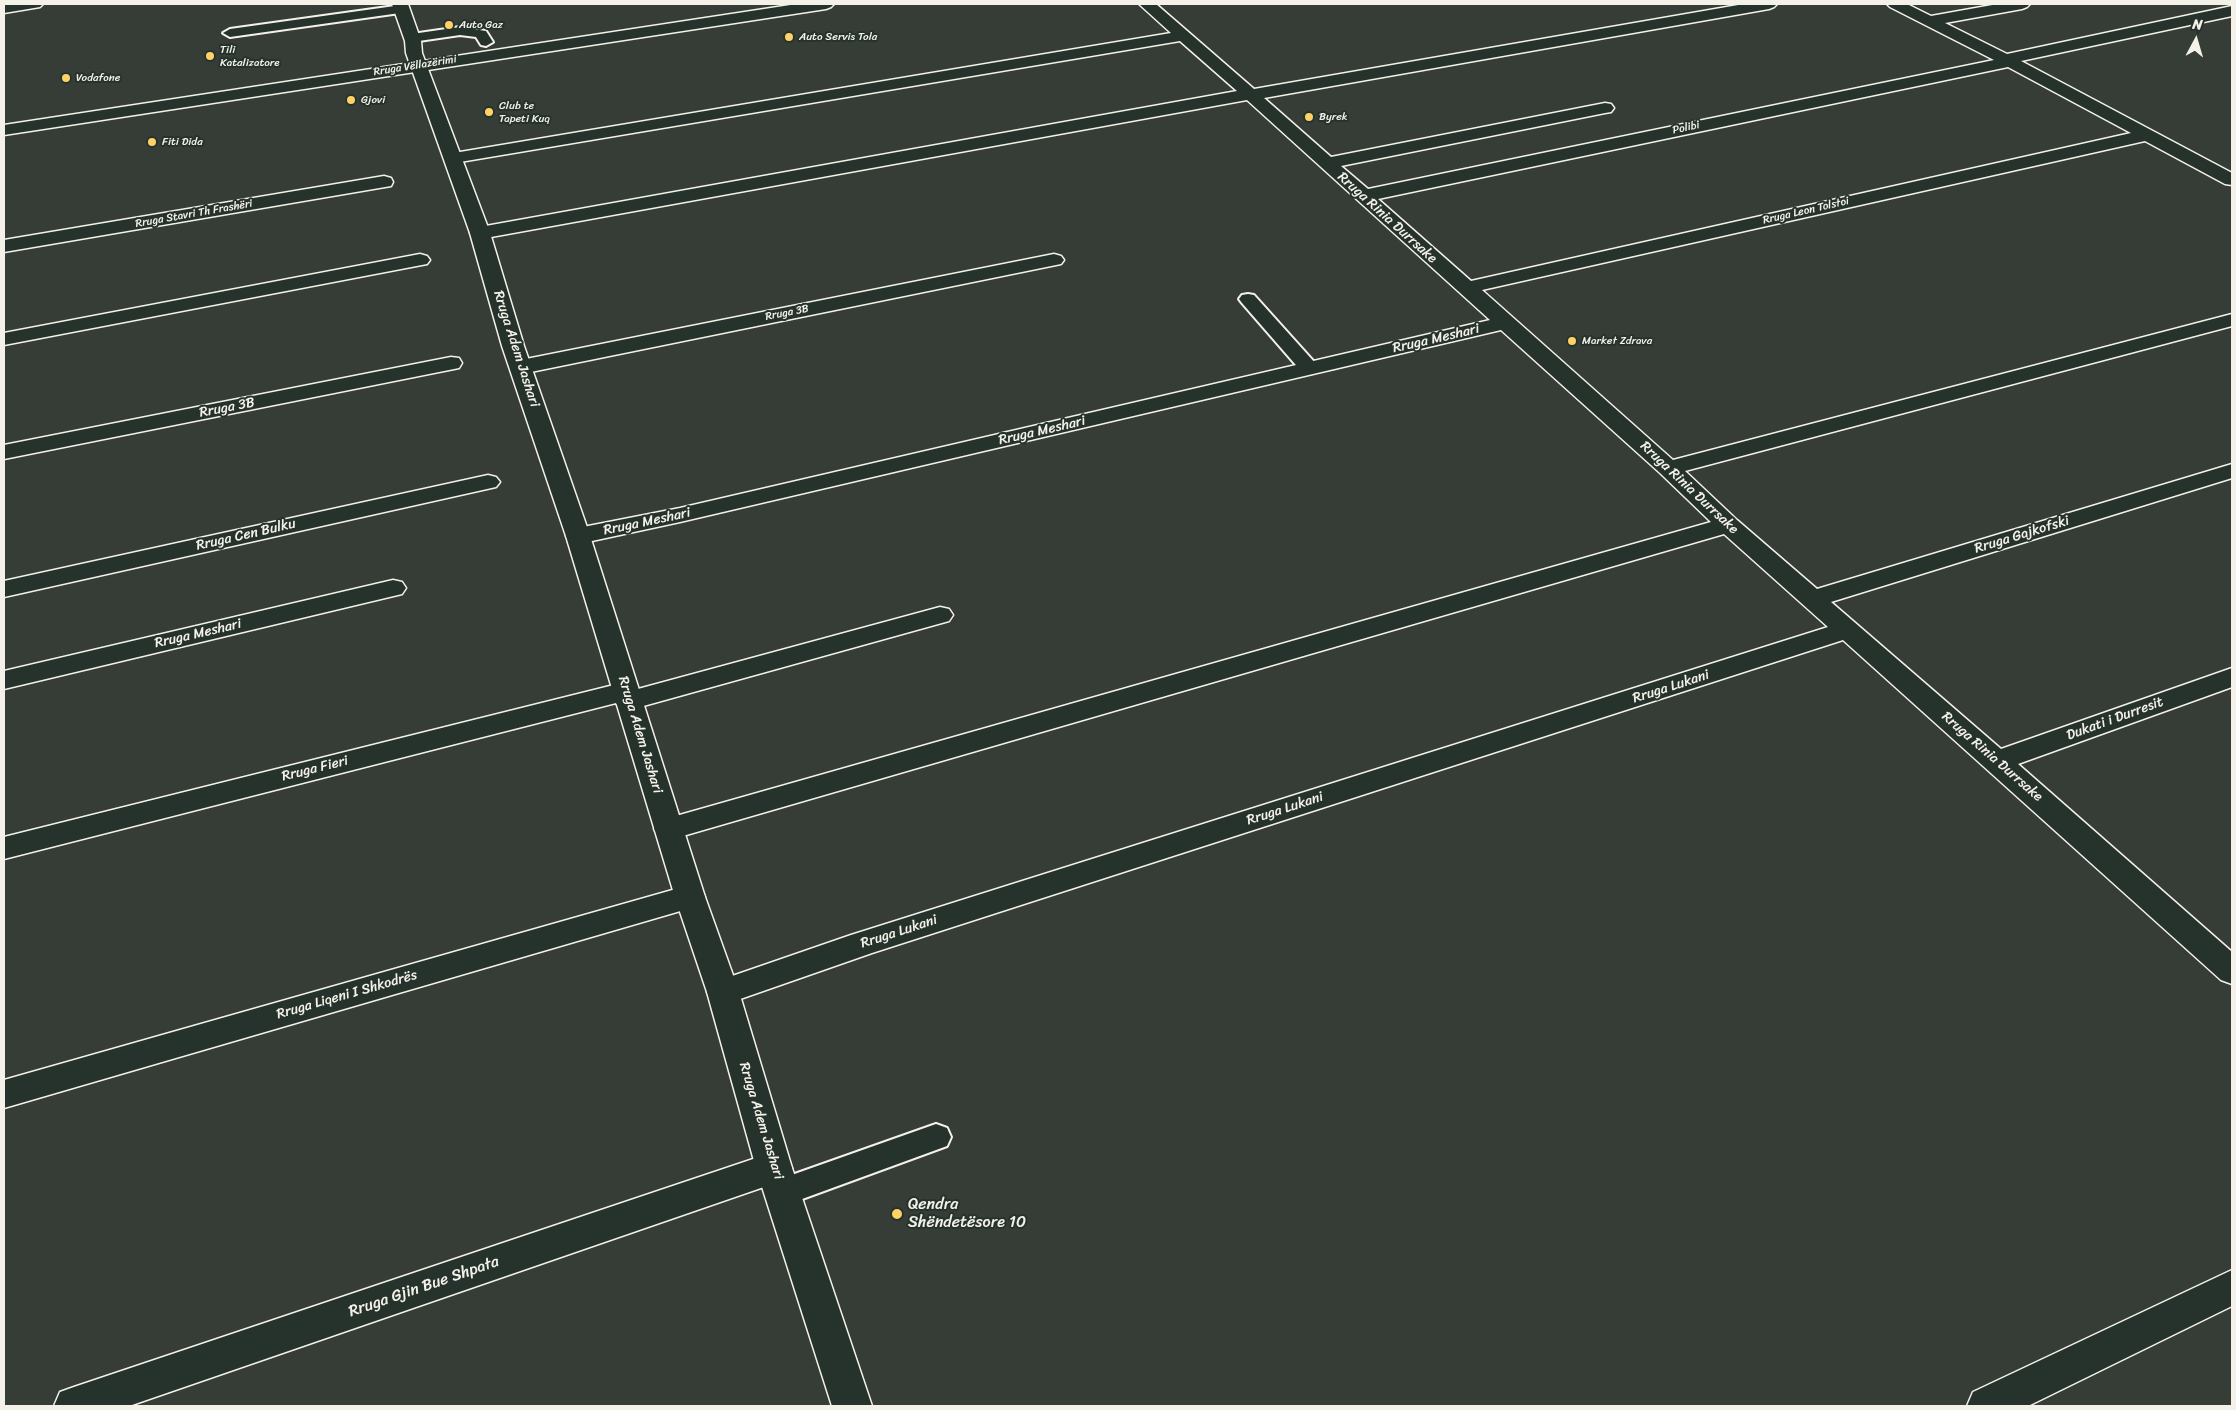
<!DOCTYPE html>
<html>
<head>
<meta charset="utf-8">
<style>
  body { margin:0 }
  #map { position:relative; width:2236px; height:1410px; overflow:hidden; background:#353d36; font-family:Sriracha,sans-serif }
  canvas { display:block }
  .frame { position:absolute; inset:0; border:5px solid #f4f1e8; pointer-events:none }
  .north { position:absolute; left:2171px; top:15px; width:50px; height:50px; -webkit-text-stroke:4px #26332d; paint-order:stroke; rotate:6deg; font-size:14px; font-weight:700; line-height:20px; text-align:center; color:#f4f1e8 }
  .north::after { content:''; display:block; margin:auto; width:18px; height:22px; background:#f4f1e8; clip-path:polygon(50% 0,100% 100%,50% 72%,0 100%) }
</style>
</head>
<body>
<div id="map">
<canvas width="2236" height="1410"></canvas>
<div class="frame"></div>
<div class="north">N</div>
</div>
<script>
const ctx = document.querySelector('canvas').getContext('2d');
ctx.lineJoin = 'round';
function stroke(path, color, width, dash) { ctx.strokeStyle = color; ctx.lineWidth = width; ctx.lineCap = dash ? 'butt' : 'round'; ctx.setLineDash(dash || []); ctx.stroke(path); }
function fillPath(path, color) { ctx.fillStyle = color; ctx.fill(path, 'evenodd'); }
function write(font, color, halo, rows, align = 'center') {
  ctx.font = font + ' Sriracha,sans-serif'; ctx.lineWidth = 4; ctx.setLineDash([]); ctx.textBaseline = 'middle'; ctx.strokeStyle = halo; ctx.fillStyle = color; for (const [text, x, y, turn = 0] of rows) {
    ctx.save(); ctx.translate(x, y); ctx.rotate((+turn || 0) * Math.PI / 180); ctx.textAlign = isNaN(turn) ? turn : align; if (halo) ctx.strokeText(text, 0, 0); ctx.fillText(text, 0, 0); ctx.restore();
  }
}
const service = new Path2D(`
  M402,5L409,9L407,12L230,37L223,33L230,29Z
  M460,27L486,31L493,42L486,46L481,45L476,37L460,35L412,42L405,38L412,34Z
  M1248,294L1254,295L1316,364L1318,368L1316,372L1309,374L1302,372L1242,303L1239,299L1242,295Z
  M936,1124L947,1128L951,1137L947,1146L783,1206L772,1202L768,1192L772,1182Z`);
const minor = new Path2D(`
  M4,4H43L40,7L4,13Z
  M1139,4H1156L1254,89L1744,4H1777L1774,7L1769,9L1264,98L1331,157L1605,103L1611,104L1614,108L1611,112L1605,113L1341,166L1368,189L1994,60L1890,7L1887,4H1907L1931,16L1998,4H2030L2027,7L2022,9L1945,23L2007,54L2232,6V16L2021,61L2232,173V185L2225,184L2145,141L1482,290L1673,460L2232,314V326L1685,471L1737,520L1817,589L2232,464V478L1831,602L2001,749L2232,668V687L2018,764L2232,952V984L2221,980L1843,640L872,953L723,1005L712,1001L707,992L712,983L851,935L1828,627L1724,534L669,840L659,837L654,829L659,821L669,818L1711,522L1660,473L1501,330L680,522L578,544L569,541L566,536L569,531L578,528L680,508L1490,320L1247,100L480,239L473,237L470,233L473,229L480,227L1237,91L1180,41L454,163L448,162L445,158L448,154L454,153L1171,33ZM2008,67L2131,133L1471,281L1378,199Z
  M384,176L391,178L393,182L391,186L4,252V240Z
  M420,254L427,256L430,260L427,264L4,345V333Z
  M1054,254L1061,256L1064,260L1061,264L521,374L513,372L510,367L513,362L521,360Z
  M451,357L459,358L462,363L459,368L4,459V445Z
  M488,475L496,477L500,482L496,487L4,597V581Z
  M393,580L402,582L406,588L402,594L4,689V671Z
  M940,607L949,609L953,615L949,621L629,710L619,708L616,703L4,859V837L626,682L636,684L638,689Z
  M690,885L701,889L705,897L701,905L4,1108V1080Z
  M774,1152L787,1157L792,1168L787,1179L129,1406H54L60,1392L74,1387Z
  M2232,1270V1306L2028,1406H1967L1973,1392Z`);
const tertiary = new Path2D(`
  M392,4H408L421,41L422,53L490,233L524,346L590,536L705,897L739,992L792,1168L872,1406H832L756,1168L707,992L675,897L566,536L502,346L470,233L406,53L405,41Z`);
const secondary = new Path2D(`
  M797,4H834L831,7L826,9L4,135V125Z`);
stroke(service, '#f4f1e8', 4);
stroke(minor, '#f4f1e8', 3);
stroke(tertiary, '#f4f1e8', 3);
stroke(secondary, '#f4f1e8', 3);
fillPath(service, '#26332d');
fillPath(minor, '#26332d');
fillPath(tertiary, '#26332d');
fillPath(secondary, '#26332d');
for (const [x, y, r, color] of [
  [449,25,5,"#ffd166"],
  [789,37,5,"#ffd166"],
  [210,56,5,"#ffd166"],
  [66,78,5,"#ffd166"],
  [351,100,5,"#ffd166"],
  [489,112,5,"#ffd166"],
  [1309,117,5,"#ffd166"],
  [152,142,5,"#ffd166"],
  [1572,341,5,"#ffd166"],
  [897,1214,6,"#ffd166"]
]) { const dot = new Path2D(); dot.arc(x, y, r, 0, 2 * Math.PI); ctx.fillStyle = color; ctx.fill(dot); stroke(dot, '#26332d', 2); }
write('11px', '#f4f1e8', '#26332d', [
  ["Auto Gaz",459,25],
  ["Auto Servis Tola",799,37],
  ["Tili",220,50],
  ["Katalizatore",220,63],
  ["Vodafone",76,78],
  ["Gjovi",361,100],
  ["Club te",499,106],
  ["Tapeti Kuq",499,119],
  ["Byrek",1319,117],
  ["Fiti Dida",162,142],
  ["Market Zdrava",1582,341]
], 'left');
write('11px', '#f4f1e8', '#26332d', [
  ["Rruga Vëllazërimi",415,66,-9],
  ["Polibi",1686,128,-12],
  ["Rruga Leon Tolstoi",1806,211,-13],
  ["Rruga Stavri Th Frashëri",194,214,-10],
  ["Rruga 3B",787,313,-11]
]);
write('14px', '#f4f1e8', '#26332d', [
  ["Rruga Rinia Durrsake",1387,218,42],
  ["Rruga Meshari",1436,339,-13],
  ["Rruga Adem Jashari",516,349,72],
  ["Rruga 3B",227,408,-11],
  ["Rruga Meshari",1042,431,-13],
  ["Rruga Rinia Durrsake",1689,488,43],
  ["Rruga Meshari",647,522,-12],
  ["Rruga Cen Bulku",246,535,-13],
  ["Rruga Gajkofski",2022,535,-17],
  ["Rruga Meshari",198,634,-13],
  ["Rruga Lukani",1671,687,-18],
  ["Dukati i Durresit",2115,719,-20],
  ["Rruga Adem Jashari",640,735,73],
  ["Rruga Rinia Durrsake",1992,757,41],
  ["Rruga Fieri",315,769,-14],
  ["Rruga Lukani",1285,809,-18],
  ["Rruga Lukani",899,932,-18],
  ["Rruga Liqeni I Shkodrës",347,995,-16],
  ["Rruga Adem Jashari",761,1121,73]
]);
write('16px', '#f4f1e8', '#26332d', [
  ["Qendra",908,1205],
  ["Shëndetësore 10",908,1223]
], 'left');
write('16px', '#f4f1e8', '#26332d', [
  ["Rruga Gjin Bue Shpata",424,1287,-19]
]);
</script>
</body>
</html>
